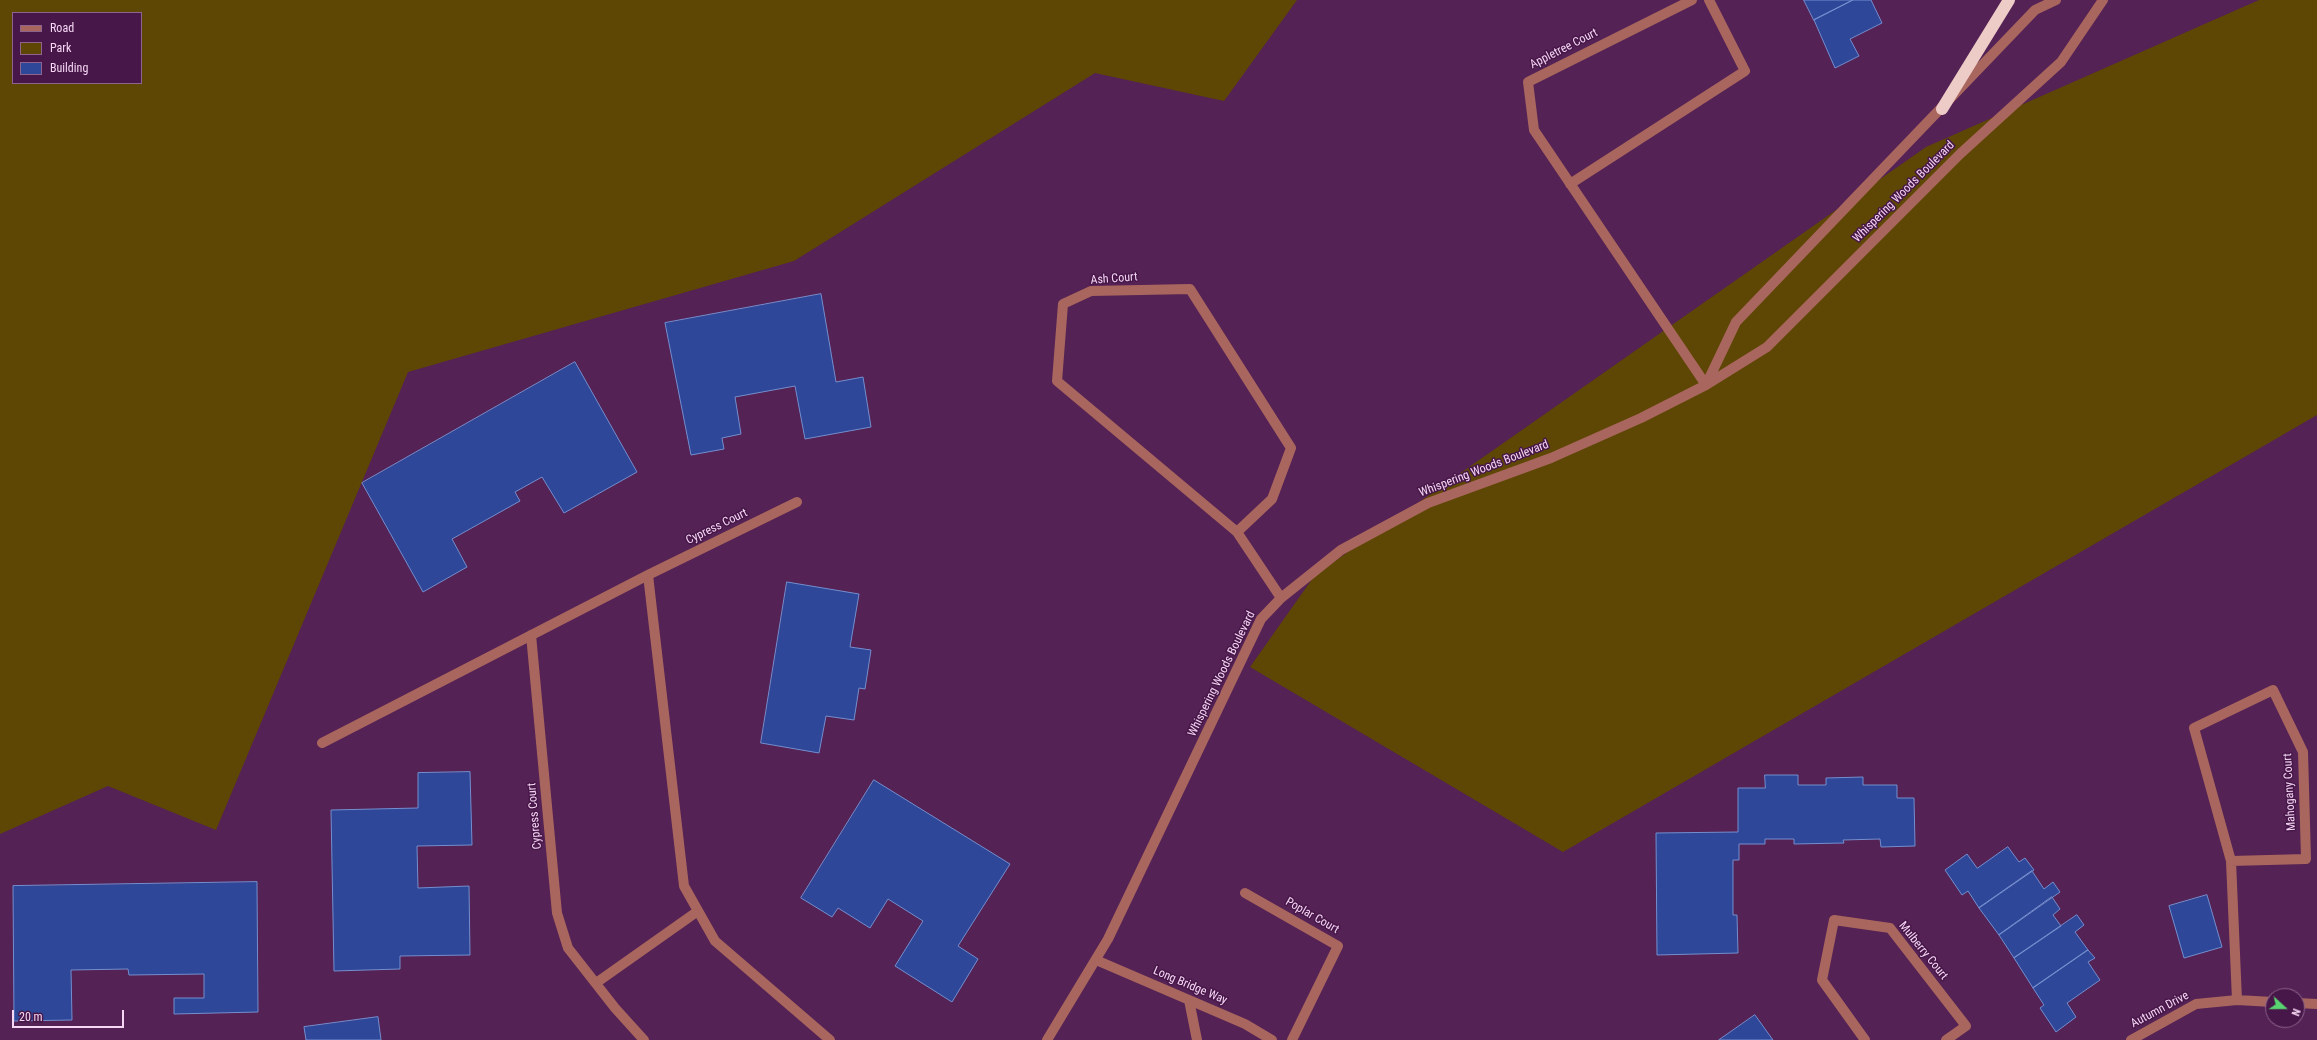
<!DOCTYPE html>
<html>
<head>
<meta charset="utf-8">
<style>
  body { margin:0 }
  #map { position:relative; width:2317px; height:1040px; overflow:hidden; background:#542254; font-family:"Roboto Condensed",sans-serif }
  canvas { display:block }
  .legend { position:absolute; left:12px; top:12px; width:130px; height:72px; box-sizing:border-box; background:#481749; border:1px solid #8d648d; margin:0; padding:5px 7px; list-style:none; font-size:12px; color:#f5d7f4 }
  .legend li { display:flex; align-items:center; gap:8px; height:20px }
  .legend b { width:20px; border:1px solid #8d648d }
  .north { position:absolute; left:2265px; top:988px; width:40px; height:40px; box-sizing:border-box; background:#481749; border:1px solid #8d648d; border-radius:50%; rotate:111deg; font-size:11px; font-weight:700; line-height:16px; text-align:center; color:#f5d7f4 }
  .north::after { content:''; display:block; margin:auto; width:14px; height:18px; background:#58d570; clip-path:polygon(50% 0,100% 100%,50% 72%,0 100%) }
  .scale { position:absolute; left:12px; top:1010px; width:112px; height:18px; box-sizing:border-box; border:2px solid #f5d7f4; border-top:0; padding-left:5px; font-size:12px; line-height:14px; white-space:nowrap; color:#f5d7f4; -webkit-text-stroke:3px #481749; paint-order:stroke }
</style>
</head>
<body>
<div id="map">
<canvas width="2317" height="1040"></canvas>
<ul class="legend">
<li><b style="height:5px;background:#a9665e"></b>Road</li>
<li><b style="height:11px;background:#5e4704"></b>Park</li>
<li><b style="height:11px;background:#2e4798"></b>Building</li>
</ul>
<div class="north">N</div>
<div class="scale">20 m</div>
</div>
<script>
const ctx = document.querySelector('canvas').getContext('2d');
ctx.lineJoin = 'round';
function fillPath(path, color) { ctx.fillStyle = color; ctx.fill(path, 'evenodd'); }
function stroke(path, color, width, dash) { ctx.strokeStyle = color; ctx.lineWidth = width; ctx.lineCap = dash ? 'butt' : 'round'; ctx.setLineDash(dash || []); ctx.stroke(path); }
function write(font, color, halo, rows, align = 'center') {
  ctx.font = font + ' "Roboto Condensed",sans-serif'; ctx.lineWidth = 3; ctx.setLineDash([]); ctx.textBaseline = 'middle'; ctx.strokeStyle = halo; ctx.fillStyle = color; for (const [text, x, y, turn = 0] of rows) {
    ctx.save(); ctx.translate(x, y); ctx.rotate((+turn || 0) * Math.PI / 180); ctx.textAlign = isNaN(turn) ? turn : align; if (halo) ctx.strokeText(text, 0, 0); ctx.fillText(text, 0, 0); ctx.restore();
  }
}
fillPath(new Path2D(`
  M0,0H1297L1224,101L1095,73L794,261L408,372L216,830L108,786L0,834ZM13,13H141V83H13Z
  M2259,0H2317V415L1563,852L1250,667L1315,575L1926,147Z`), '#5e4704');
const building = new Path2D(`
  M1804,0H1853L1814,20Z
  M1853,0H1871L1882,23L1850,39L1859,56L1835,68L1814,20Z
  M821,294L836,382L863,377L871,427L805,439L795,386L735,397L741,434L722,438L724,449L691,455L665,323Z
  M575,362L637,472L564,513L542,477L515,492L520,501L452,539L467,567L423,592L362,483Z
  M787,582L859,594L850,647L871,650L865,689L859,688L854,720L826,716L819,753L761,743Z
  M470,772L472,845L417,846L418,888L469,886L470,955L400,956V969L334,971L331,810L418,808V773Z
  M1765,775H1798V785H1826V778L1863,777V785H1897V798H1914L1915,846L1881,847L1880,839L1843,840L1844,843L1794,844V839H1765V844H1739V860H1733V915H1737L1738,953L1657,955L1656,833L1738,832V788H1765Z
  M874,780L1010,864L958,946L978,959L952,1002L895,966L923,921L888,899L870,928L838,908L832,917L801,898Z
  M2008,847L2019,862L2025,858L2034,870L1979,908L1968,891L1962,895L1945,870L1967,854L1977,868Z
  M2032,871L2044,889L2053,882L2060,892L1999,935L1979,908Z
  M257,882L258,1012L174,1014V998H204V974L129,975L128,969L71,970L72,1020L14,1021L13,886Z
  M2207,895L2222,947L2184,958L2169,906Z
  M2052,897L2060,909L2053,915L2061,926L2014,958L1999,935Z
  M2077,915L2084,925L2075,932L2088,950L2033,988L2014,958Z
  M2088,950L2095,958L2088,962L2100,980L2067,1003L2076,1017L2056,1032L2040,1008L2044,1005L2033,988Z
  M1755,1015L1773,1040H1719Z
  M378,1017L381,1040H306L304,1027Z`);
fillPath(building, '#2e4798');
stroke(building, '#748ecf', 1);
stroke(new Path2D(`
  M1692,0L1528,82L1534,130L1706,385
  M1570,184L1745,71L1709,0
  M1706,385L1736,322L2035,10L2056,0
  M1237,532L1057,381L1063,304L1091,291L1190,289L1291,448L1272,499L1237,532L1281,598
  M648,575L684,886L715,941L830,1040
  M531,635L557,913L568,948L615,1008L644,1040
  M322,743L648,575L797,502
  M2231,861L2194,728L2273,690L2303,752L2306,859L2231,861L2237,1000
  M1245,893L1338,946L1292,1040
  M1096,960L1245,1024L1272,1040
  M596,983L698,911
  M1189,1000L1197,1040
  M2297,1003L2317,1004
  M1047,1040L1108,939L1261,619L1281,598L1341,550L1428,503L1551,458L1641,418L1706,385L1767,347L1960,154L2061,62L2103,0
  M1865,1040L1822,980L1834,920L1890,928L1966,1026L1946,1040
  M2131,1040L2196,1004L2237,1000L2273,1002`), '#a9665e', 10);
stroke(new Path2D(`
  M1942,109L2009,0`), '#edcbc6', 12);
write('12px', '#f5d7f4', '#481749', [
  ["Appletree Court",1564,49,-27],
  ["Whispering Woods Boulevard",1904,192,-45],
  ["Ash Court",1114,279,-4],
  ["Whispering Woods Boulevard",1484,469,-21],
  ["Cypress Court",717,527,-26],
  ["Whispering Woods Boulevard",1222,674,-64],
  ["Mahogany Court",2290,792,-93],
  ["Cypress Court",535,816,-95],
  ["Poplar Court",1312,916,30],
  ["Mulberry Court",1923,951,51],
  ["Long Bridge Way",1190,986,23],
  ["Autumn Drive",2160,1010,-28]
]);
</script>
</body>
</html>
